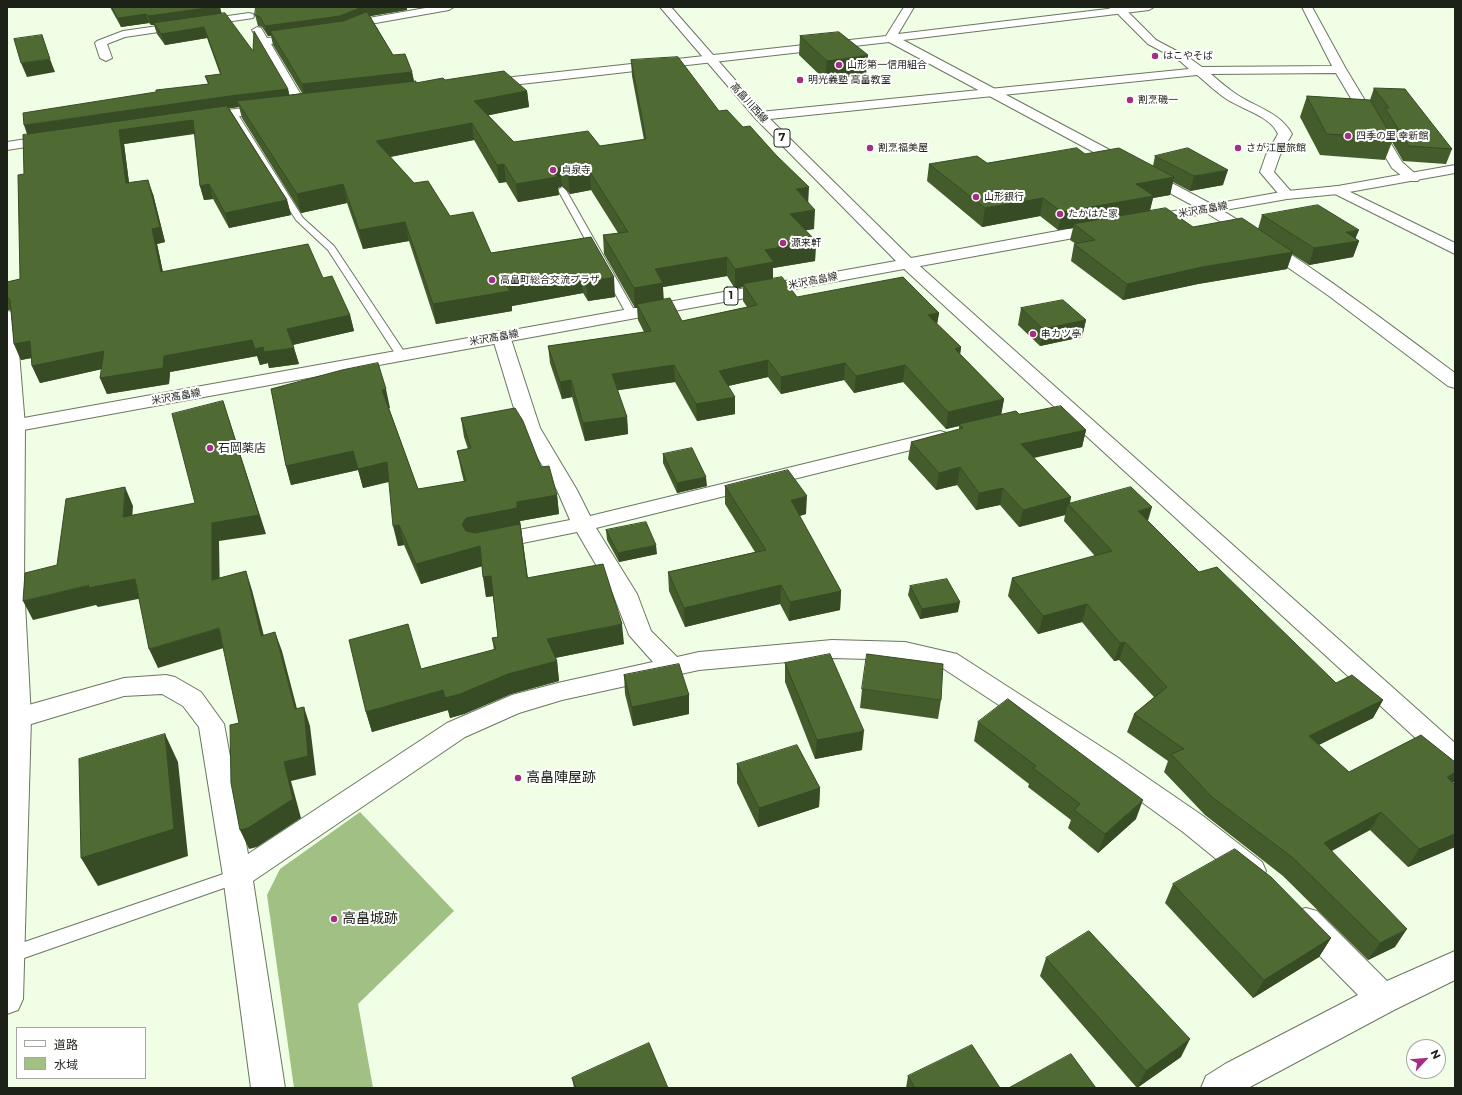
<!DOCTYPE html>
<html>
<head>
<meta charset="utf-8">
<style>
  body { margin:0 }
  #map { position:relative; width:1462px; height:1095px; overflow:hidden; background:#f0fee5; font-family:Montserrat,"Noto Sans JP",sans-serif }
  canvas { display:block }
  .frame { position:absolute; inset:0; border:8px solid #1d2219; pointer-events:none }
  .legend { position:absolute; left:16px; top:1027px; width:130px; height:52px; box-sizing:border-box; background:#fff; border:1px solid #a5a7a3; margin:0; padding:5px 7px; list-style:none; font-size:12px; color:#1d2219 }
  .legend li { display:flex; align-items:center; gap:8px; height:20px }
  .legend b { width:20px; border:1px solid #a5a7a3 }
  .north { position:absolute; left:1406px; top:1039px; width:40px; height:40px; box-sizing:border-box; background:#fff; border:1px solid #a5a7a3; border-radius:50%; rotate:64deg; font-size:11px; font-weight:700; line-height:16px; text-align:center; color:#1d2219 }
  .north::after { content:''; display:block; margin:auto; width:14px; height:18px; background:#a52e85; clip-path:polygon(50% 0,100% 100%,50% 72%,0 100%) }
</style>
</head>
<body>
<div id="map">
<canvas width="1462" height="1095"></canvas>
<div class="frame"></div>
<ul class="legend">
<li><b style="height:5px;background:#fff"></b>道路</li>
<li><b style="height:11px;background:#a0c084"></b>水域</li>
</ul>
<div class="north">N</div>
</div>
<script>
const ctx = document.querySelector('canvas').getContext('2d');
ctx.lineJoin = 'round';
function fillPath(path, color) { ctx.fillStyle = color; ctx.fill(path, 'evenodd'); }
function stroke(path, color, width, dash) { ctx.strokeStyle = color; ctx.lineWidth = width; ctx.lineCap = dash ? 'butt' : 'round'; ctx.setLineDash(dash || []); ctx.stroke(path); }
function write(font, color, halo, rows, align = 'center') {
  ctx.font = font + ' Montserrat,"Noto Sans JP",sans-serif'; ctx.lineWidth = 4; ctx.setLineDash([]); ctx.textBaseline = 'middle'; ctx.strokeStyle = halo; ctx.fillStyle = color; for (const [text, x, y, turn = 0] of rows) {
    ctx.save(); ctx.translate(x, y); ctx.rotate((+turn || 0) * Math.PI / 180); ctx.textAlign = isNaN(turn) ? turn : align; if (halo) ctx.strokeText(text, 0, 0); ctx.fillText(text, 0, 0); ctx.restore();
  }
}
fillPath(new Path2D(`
  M360,812L454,911L358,1004L373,1088H294L267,895L280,869Z`), '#a0c084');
const service = new Path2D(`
  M230,111L237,113L303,218L334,246L407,356L406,358H398L328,250L296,220L229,113Z
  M562,187L566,190L637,315L636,317L632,318L627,315L558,190Z
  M238,869L244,871L247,876L244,881L7,964V948Z`);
const minor = new Path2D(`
  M431,7H454L449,10L370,24L346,34L341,31L363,19Z
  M1107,7L1124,8L1156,40L1188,57L1202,67L1332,66L1302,7H1312L1346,69L1402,162L1420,178L1418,181H1408L1392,168L1336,73L1211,74C1219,81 1227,88 1236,94C1255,107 1280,112 1292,134L1280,155L1274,172L1294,195L1292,198H1282L1260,172L1266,155L1278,134C1270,116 1244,110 1228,100C1217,93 1207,83 1197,75L760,120L754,116L760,112L1189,69L1180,61L1148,44L1116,12Z
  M249,13L253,14L254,16L253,18L125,37L107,44L112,58L106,61L100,58L95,43L97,41L123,31Z
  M257,27L261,28L267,38L302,35L308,38L302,41L271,44L307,105L305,108H297L295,105L252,30Z
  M1338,186L1455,243V254L1333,193L1331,190L1333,187Z
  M907,258L913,260L1455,743V770L1446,766L901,266L899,263L901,260Z
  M501,331L507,332L510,336L540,428L577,490L590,516L940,431L947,433L950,437L947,441L596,528L637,594L651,631L677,657L699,652L832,640L905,642L957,654L1117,757L1203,816L1262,862L1266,871L1262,880L1252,884L1242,880L1183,832L1099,771L941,667L905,660L832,658L699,670L562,700L519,713L465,737L253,881L285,1088H251L223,876L199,727L183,706L162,694L124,696L18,728L9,725L7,715L9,711L18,708L124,678L166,675L175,677L201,692L224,724L248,854L447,723L512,695L562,682L653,662L629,635L613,594L577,532L493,549L485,547L482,542L485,537L493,535L570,520L557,490L520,428L492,336L495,332Z
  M1306,908L1317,911L1387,981L1455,951V980L1394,1010L1248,1088H1201L1206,1076L1225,1064L1358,995L1295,931L1291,921L1295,911Z`);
const tertiary = new Path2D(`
  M904,7H914L898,34L1124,7H1154L1149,10L903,40L1215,206C1299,256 1377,315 1455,373V388L1448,386L1329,296L1237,232L1205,212L889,42L486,88L480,84L486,80L886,36Z
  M269,105L275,109L273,112L202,121L196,117L202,113Z
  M53,135L58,136L60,139L58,142L7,150V142Z
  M7,311L13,312L16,316L25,426L24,584L31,718L23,999L18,1010L7,1014Z`);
const primary = new Path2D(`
  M660,7H671L764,113L911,258L1101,223L1106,225L1109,228L1106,231L1101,233L7,433V421L896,261L756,119Z
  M1455,165V173L1338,194L1287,199L1146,224L1141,223L1139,220L1141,217L1146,216L1287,191L1338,186Z`);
stroke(service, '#6b7761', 2);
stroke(minor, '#6b7761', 2);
stroke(tertiary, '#6b7761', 2);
stroke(primary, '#6b7761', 2);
fillPath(service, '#fff');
fillPath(minor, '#fff');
fillPath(tertiary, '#fff');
fillPath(primary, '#fff');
fillPath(new Path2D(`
  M110,7H220L221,13L253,51L288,89L289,95L302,93L273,45L271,36H268L262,27L258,26L255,15L407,10L370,16L393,55L412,72L414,81L416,83L445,80L527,91L529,107L488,115L514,142L600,146L644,140L632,76L631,60L719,111L809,203L814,229L805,230L816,241L815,261L773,268V279L797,297L939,313L937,324L961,347L960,354L1004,399L1001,414H1019L1086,430L1082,447L1034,458L1071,497L1070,503L1148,521L1199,572L1336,683L1383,700L1373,718L1319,745L1349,772L1455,780L1453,783L1455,785V847L1408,867L1370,830L1332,851L1395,947L1368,960L1283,876L1205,815L1164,772L1168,761L1127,732L1134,714L1154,697L1119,660L1114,661L1082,622L1038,634L1008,596L1012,578L1095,556L1064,521L1065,515L1019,527L1000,505L976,510L957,485L936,490L908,459L911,442L959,430V426L946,429L903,382L854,393L844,380L781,394L768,377L728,386L735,414L697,421L675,382L617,390L627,417L628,434L585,441L572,397L562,399L550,363L548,346L644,332L638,320L637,308H635L604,254L603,235L618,233L591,190L570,194L562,186L558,188L559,195L518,202L506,182L499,183L474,140L390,157L414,183L491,253L591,237L615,297L588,301L583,293L512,306V311L436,324L409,241L363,249L347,203L301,213L242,118L239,107L229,108L287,200L291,215L229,228L213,199L204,200L200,186L195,134L124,144L129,183L153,194L165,242L157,244L163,272L323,278L350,315L354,331L293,345L299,364L269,368L268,363L260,365L257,356L170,372L169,384L107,394L100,378L102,369L40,383L32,366L31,358L21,360L14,344L11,310H7V282L20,279L24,174L27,134L208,84L205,76L220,74L207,38L165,45L157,34L154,25H151L149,23L121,27ZM727,276L735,289L743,287V301L747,307L682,321L663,299V287Z
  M800,36L866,75L825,80L799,55Z
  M1374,88L1452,149L1446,164L1403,161L1392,142L1385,160L1320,155L1300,117L1307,96L1370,100Z
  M1085,154L1153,166L1155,156L1223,185L1190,191L1173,182L1170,195L1153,198L1150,210L1193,227L1258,229L1262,215L1355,238L1359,241L1353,257L1309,265L1292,254L1287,269L1198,284L1123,300L1071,261L1074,244H1076L1070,240L1073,228L1058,230L1040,216L982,227L927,181L929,164L987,163Z
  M1021,308L1086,320L1082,337L1040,346L1018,325Z
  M271,389L390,408H389L418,489L464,482L461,470L457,451L468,449L464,437L461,418L541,467L557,495L559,514L520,521L528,578L624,644L555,658L557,661L559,681L511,694L464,714L450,718L448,710L372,732L366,712L421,669L494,650L492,638L498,637L493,596L486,597L482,566L421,584L404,545L398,546L389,482L363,488L358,470L291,485L286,466Z
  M663,454L707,486L677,493L663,463Z
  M725,486L806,514L799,516L841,591L840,610L789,621L780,604L685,627L669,591L668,572L755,552L725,504Z
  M606,530L657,554L619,562L607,540Z
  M910,586L958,612L920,619L908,595Z
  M785,663L862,750L815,759L785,682Z
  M624,675L689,695V714L633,726L625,694Z
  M862,689L941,700L938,719L860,708Z
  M978,722L1136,819L1098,853L1068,828L1071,820L1028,787L1029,784L974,741Z
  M737,764L820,788L819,807L758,827L737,783Z
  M1173,884L1331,938L1319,957L1253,998L1165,903Z
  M1046,958L1181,1057L1137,1088L1040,976Z
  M908,1076L1000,1088H906Z
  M572,1078L668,1088H574Z`), '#445c2c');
fillPath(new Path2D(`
  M215,7H220L222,15L154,23V25H151L148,16Z
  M362,7H407V10L365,17L343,27L270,31L271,36H268L265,26Z
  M146,14L149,23L121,27L118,18Z
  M204,27L207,38L165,45L161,34Z
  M868,55L866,75L825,80L827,61Z
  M50,59L55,72L27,77L21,63Z
  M412,72L415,87L305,99L302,84Z
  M288,89L291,101H237L239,107L28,137L24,125L230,96Z
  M527,91L529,107L476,118L474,101Z
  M193,120L197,133L124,144L131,198L126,183L119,130Z
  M472,123L474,140L380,159L376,141Z
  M504,164L506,182L499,183L497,165Z
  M560,167L562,186L558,188L559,195L518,202L516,184L555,172Z
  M1228,170L1223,185L1190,191L1194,176Z
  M590,172L591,190L570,194L568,175Z
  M1174,177L1170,195L1153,198L1149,214L1074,224L1073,228L1058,230L1062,212L1136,184Z
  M148,180L153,194L165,242L157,244L166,287L161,272L152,229Z
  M209,184L213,199L204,200L200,186Z
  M343,184L347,203L301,213L297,194Z
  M809,187L808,206L796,189Z
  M1043,198L1040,216L982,227L985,208Z
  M287,200L291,215L229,228L225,213Z
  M815,210L814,229L789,233L790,214Z
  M405,222L409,241L363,249L359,230Z
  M1359,230L1354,242L1359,241L1353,257L1309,265L1314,248L1346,232Z
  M816,241L815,261L773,268V282L743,284V287L735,289V269L765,250Z
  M1293,252L1287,269L1198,284L1123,300L1127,284L1202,267Z
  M727,257V276L663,287L664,302L637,304V308H635L634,288L655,269Z
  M581,273L583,293L512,306V311L436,324L433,304L507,286Z
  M614,277L615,297L588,301L586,282Z
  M939,313L936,329L928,315Z
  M350,315L354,331L292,345L287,329Z
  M1086,320L1082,337L1040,346L1043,329Z
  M252,340L257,356L170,372L169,384L107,394L100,378L164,356Z
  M30,341L37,357L21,360L14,344Z
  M263,347L294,348L299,364L269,368L268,363L260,365L255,349Z
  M961,347L959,364L955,349Z
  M104,351L111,367L40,383L32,366Z
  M768,360V377L719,388V371Z
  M845,363L844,380L781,394V377Z
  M674,365L675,382L613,391L612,374Z
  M905,365L903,382L854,393L856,376Z
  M571,380L572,397L562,399L560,382Z
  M386,389L390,408L386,409L382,390Z
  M735,397V414L697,421L696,404Z
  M1004,399L1001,416L959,424V426L946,429L948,412Z
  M223,401L266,534L219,541L220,599L212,580V523Z
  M627,417L628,434L585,441L583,423Z
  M1086,430L1082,447L1017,461L1021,444Z
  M353,451L358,470L291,485L286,466Z
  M387,462L391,481L363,488L358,469Z
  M960,467L957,485L936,490L939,473Z
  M706,477L707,486L677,493V483Z
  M125,487L133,506L131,535L123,517Z
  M1003,488L1000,505L976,510L979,493Z
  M557,495L559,514L520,521L530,598L520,528L470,538L462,525L466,518L517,502Z
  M807,496L806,514L790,519L791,500Z
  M1071,497L1069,505L1068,504L1065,515L1019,527L1023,510Z
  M1152,507L1147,524L1138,511Z
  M399,525L404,545L398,546L393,526Z
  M656,545L657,554L619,562L618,553Z
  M480,546L483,566L421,584L416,564Z
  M246,571L252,590L269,655L261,636Z
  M491,576L494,596L486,597L483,577Z
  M135,579L143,598L98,607L96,605L33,620L23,601L89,585Z
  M781,585L780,604L685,627L684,608Z
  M841,591L840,610L789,621L790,602Z
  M960,602L958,612L920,619L922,609Z
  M1087,604L1082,622L1038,634L1043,616Z
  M622,624L624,644L550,659L547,639Z
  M219,628L227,647L158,668L149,649Z
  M275,632L282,651L302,728L295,709Z
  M1125,642L1119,660L1114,661L1120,643Z
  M557,661L559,681L511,694L464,714L450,718L445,698L508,674Z
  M443,690L448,710L372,732L366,712Z
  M689,695V714L633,726L632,707Z
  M1383,700L1373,718L1300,754L1309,736Z
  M304,707L310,726L316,775L291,781L301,818L257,847L249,849L240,830L284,762Z
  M864,731L862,750L815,759L817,740Z
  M165,734L178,762L188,856L98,886L81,858Z
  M1455,772V780L1451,786L1447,777Z
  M820,788L819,807L758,827L759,808Z
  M1143,800L1136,819L1098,853L1105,834Z
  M1381,812L1370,830L1314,860L1324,843Z
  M1455,834V847L1408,867L1419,849Z
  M1407,929L1395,947L1368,960L1380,943Z
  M1331,938L1319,957L1253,998L1264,980Z
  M1190,1039L1181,1057L1137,1088L1146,1071Z`), '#374b24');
const building = new Path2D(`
  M112,7H215L148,16L146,14L118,18Z
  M256,7H362L340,16L265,26L260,17L255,15Z
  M367,12L393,55L405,54L412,72L302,84L270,31L343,21Z
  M225,13L253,51L254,31L288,89L230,96L24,125L23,113L156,92V90L209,84L205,76L221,74L204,27L161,34L154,23Z
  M839,32L868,55L827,61L800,36Z
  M42,35L50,59L21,63L14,39Z
  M678,57L719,111L727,110L743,127L750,126L776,155L809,187L796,189L815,210L790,214L816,241L765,250L774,262L735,269L727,257L655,269L663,283L634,288L603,235L628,232L590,172L568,175L560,167L555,172L557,177L516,184L504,164L497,165L472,123L376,141L414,183L428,181L450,216L473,212L491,253L591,237L614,277L586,282L581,273L507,286L510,291L433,304L405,222L359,230L343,184L297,194L237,101L416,81V83L443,78L445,80L504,71L527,91L474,101L514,142L588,131L600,146L646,139L631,60Z
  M1374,88L1405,89L1452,149L1409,146L1385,108H1389Z
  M1307,96L1370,100L1393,138L1327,134Z
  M227,106L287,200L225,213L209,184L200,186L193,120L119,130L126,183L148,180L160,227L152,229L161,272L308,244L323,278L332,276L350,315L287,329L294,348L264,352L263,347L255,349L252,340L164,356L163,368L100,378L104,351L32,366L30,341L14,344L10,300L7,296V282L20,279L18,175L24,174L23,135Z
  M1077,148L1085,154L1119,148L1174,177L1136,184L1154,196L1062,212L1043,198L985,208L929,164L977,156L987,163Z
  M1188,148L1228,170L1194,176L1155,156Z
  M1318,205L1359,230L1346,232L1359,241L1314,248L1262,215Z
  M1166,208L1193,227L1242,218L1293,252L1202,267L1127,284L1074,244L1095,240L1074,224Z
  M782,277L797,297L903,277L939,313L928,315L961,347L955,349L1004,399L948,412L905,365L856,376L845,363L781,377L768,360L719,371L735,397L696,404L674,365L612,374L627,417L583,423L571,380L560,382L548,346L651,331L637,304L670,298L682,321L757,305L743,284Z
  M1063,300L1086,320L1043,329L1021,308Z
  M378,363L386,389L382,390L418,489L466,481L457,451L471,448L461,418L515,408L523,421L541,467L549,466L557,495L517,502V508L466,518L462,525L466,531L475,533L520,524L527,578L603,564L622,624L547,639L557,661L508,674L460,694L445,698L443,690L366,712L349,640L408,624L421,669L496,649L492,638L498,637L491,576L483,577L480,546L416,564L399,525L393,526L387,462L358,469L353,451L286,466L271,389L342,370Z
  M223,401L259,515L212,523V580L246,571L261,636L275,632L295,709L304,707L308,756L284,762L293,799L248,828L240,830L231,783L230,725L239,723L219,628L149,649L135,579L88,588L89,585L23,601L25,573L57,565L66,499L125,487L123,517L195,503L172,414Z
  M1061,406L1086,430L1021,444L1071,497L1023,510L1003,488L979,493L960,467L939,473L911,442L963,428L959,424L1016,411L1019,414Z
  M692,448L706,477L677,483L663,454Z
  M788,470L807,496L791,500L841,591L790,602L781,585L684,608L668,572L766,550L725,486Z
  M1131,487L1152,507L1138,511L1199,572L1217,567L1336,683L1352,675L1383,700L1309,736L1349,772L1421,735L1455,762V772L1447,777L1455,785V834L1419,849L1381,812L1324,843L1407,929L1380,943L1293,858L1212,797L1171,754L1184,749L1134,714L1167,687L1125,642L1120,643L1087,604L1043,616L1012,578L1112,551L1068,504Z
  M646,522L656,545L618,553L606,530Z
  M947,579L960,602L922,609L910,586Z
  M830,654L864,731L817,740L785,663Z
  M867,654L943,664L941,700L862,689Z
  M679,664L689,695L632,707L624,675Z
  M1008,699L1143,800L1105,834L1074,810L1080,804L1033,768L1036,766L978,722Z
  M165,734L174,829L81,858L79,759Z
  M797,745L820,788L759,808L737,764Z
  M1235,849L1271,877L1331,938L1264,980L1173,884Z
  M1089,931L1190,1039L1146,1071L1046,958Z
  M649,1043L668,1088H576L572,1078Z
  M972,1045L1000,1088H915L908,1076Z
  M1071,1054L1096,1088H1009Z`);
fillPath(building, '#4f6b33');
stroke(building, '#374b24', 1);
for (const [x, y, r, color] of [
  [1155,56,4,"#a52e85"],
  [839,65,4,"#a52e85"],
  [800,80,4,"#a52e85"],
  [1130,100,4,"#a52e85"],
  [1348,136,4,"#a52e85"],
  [870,148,4,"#a52e85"],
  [1238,148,4,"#a52e85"],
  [553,170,4,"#a52e85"],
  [976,197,4,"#a52e85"],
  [1060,214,4,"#a52e85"],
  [783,243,4,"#a52e85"],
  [492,280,4,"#a52e85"],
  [1033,334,4,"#a52e85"],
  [210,448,4,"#a52e85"],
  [518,778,4,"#a52e85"],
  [334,919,4,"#a52e85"]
]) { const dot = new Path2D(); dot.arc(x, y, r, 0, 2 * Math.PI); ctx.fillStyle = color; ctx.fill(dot); stroke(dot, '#fff', 1.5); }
write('10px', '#1d2219', '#fff', [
  ["はこやそば",1163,56],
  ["山形第一信用組合",847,65],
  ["明光義塾 高畠教室",808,80],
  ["割烹磯一",1138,100],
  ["四季の里 幸新館",1356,136],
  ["割烹福美屋",878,148],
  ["さが江屋旅館",1246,148],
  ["貞泉寺",561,170],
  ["山形銀行",984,197],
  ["たかはた家",1068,214],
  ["源来軒",791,243],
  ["高畠町総合交流プラザ",500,280],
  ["串カツ亭",1041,334]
], 'left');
write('10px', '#1d2219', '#fff', [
  ["高畠川西線",749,103,48],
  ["米沢高畠線",1203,210,-10],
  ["米沢高畠線",813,281,-11],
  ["米沢高畠線",494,338,-10],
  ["米沢高畠線",176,397,-10]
]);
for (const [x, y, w] of [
  [782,138,16],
  [731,296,14]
]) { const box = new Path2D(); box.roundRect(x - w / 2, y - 9, w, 18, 3); ctx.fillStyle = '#fff'; ctx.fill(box); stroke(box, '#1d2219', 1); }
write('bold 11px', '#1d2219', null, [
  ["7",782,138],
  ["1",731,296]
]);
write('12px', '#1d2219', '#fff', [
  ["石岡薬店",218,448]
], 'left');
write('14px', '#1d2219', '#fff', [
  ["高畠陣屋跡",526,778],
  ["高畠城跡",342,919]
], 'left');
</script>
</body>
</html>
